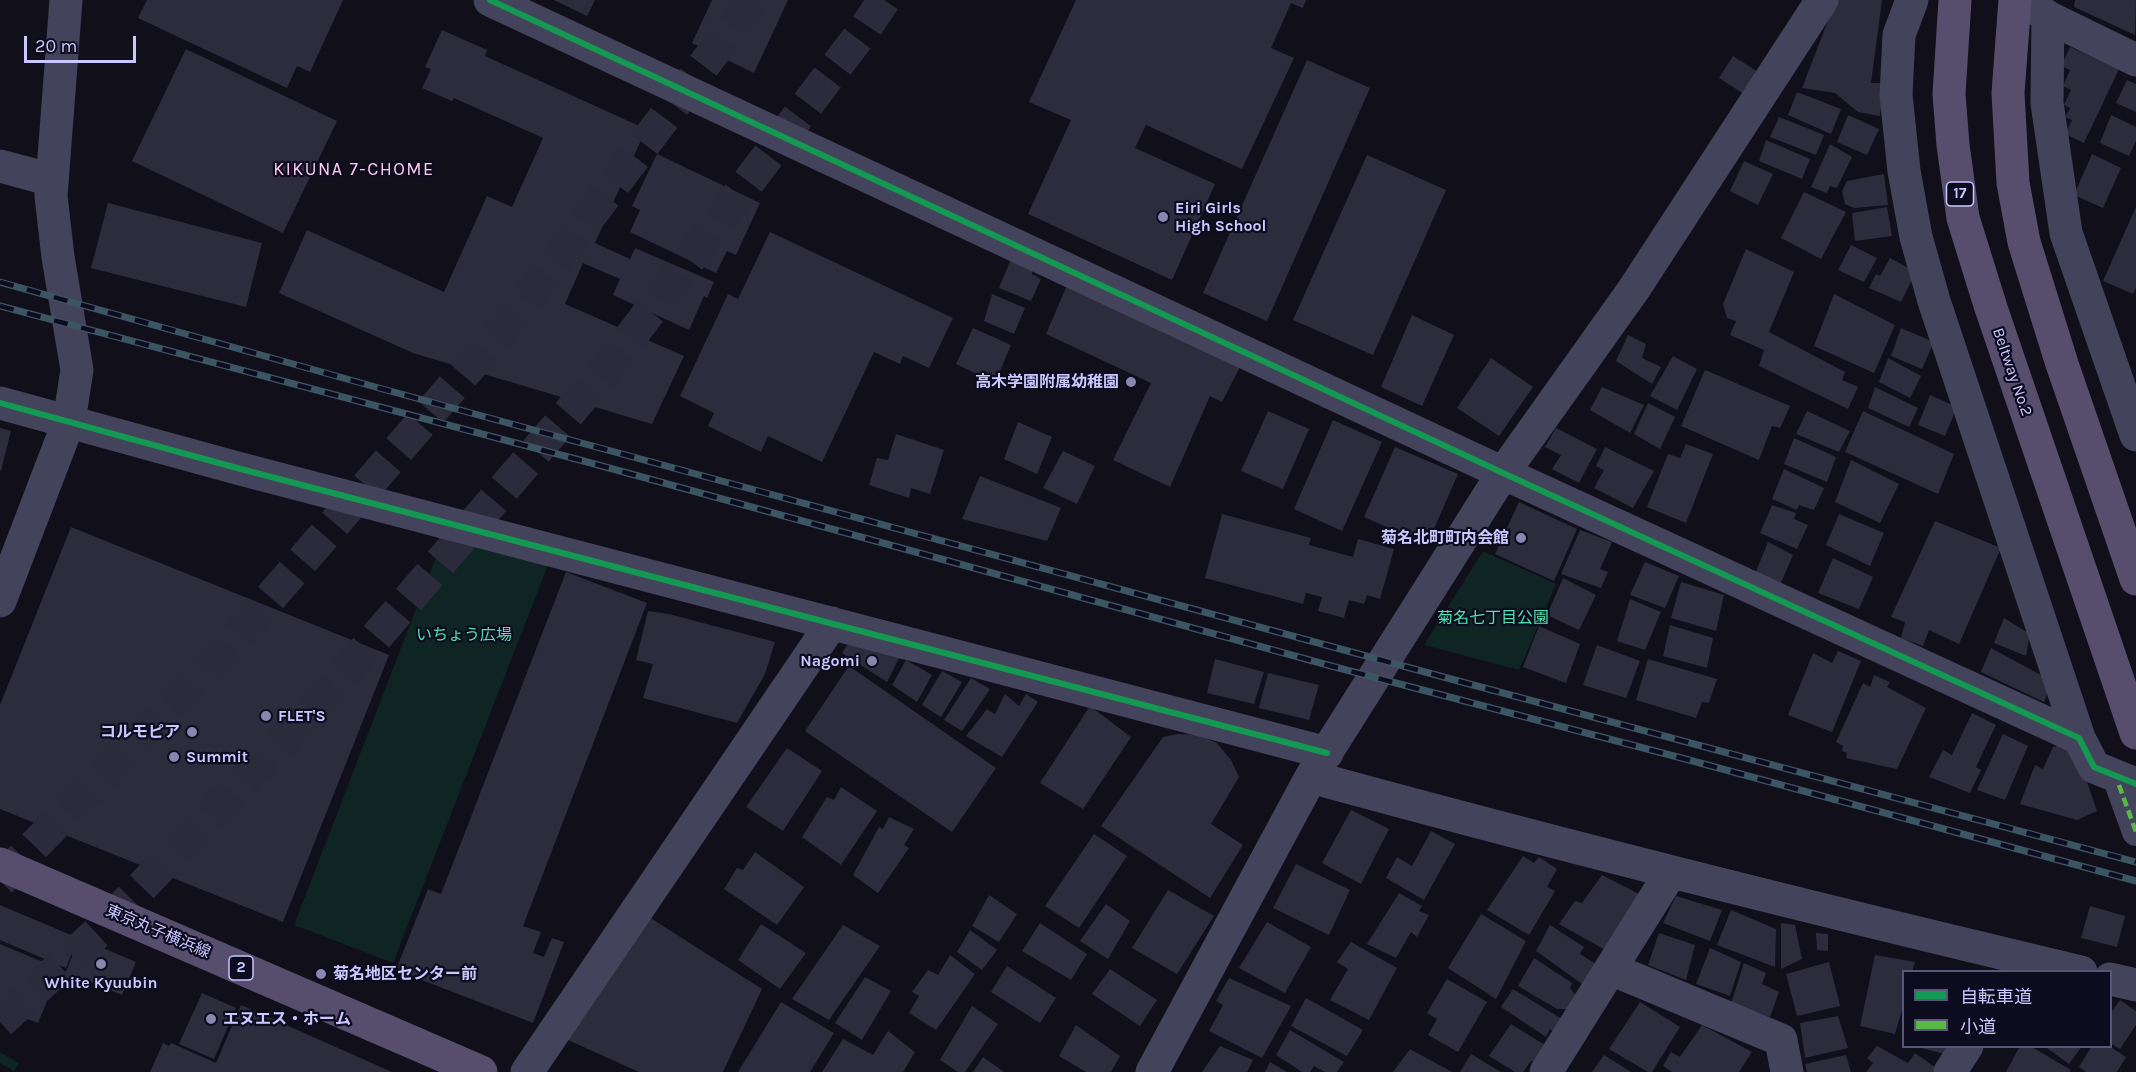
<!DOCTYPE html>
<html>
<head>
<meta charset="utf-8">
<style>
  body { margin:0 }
  #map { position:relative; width:2136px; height:1072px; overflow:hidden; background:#100f1a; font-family:Karla,"Noto Sans JP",sans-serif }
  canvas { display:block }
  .legend { position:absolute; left:1902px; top:970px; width:210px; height:78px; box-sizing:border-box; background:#0d0b1e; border:2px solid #595778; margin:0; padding:8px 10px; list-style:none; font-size:18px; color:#cac8ff }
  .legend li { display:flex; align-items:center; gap:12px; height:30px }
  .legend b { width:30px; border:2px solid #595778 }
  .scale { position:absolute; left:24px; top:36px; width:112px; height:27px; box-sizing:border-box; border:3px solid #cac8ff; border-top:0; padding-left:8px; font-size:18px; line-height:21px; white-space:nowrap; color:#cac8ff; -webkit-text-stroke:4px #0d0b1e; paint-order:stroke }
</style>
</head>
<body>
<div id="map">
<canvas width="2136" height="1072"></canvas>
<ul class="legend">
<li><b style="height:8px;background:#139951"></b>自転車道</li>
<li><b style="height:8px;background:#58b947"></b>小道</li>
</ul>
<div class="scale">20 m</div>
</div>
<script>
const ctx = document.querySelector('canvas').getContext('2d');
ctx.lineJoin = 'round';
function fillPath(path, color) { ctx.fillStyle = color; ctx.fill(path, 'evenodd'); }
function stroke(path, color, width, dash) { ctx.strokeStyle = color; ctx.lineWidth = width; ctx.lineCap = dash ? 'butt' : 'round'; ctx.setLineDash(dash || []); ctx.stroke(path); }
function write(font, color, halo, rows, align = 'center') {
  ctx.font = font + ' Karla,"Noto Sans JP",sans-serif'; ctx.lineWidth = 4.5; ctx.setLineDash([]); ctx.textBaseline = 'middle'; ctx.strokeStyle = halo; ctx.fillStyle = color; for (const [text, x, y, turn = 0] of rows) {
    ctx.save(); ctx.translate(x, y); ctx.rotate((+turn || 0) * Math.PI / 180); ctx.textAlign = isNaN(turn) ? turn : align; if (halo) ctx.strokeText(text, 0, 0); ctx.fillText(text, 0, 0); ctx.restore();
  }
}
fillPath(new Path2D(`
  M445,534L550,560L393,963L294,925Z
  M1483,551L1556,584L1519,670L1424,645Z
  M0,1052L19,1063L14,1071L0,1063Z`), '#0e2524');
fillPath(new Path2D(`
  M147,0H343L310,72L297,66L287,88L138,18Z
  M554,0H595L587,16Z
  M712,0H788L754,73L692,43Z
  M1076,0H1306L1303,8L1291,3L1271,48L1294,58L1242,169L1146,125L1135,148L1215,184L1172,280L1028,214L1071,120L1029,102Z
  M1836,0H1882L1871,83H1884L1880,116L1858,112L1835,93L1802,88Z
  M2075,0H2136L2135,35L2074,7Z
  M442,30L487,50L485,56L646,129L595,243L630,259L635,248L714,282L707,298L704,296L689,330L613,295L620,279L583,263L565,304L684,356L652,424L413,353L279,293L307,230L444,292L487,196L512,207L543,138L454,98L452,101L422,88L431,69L425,67Z
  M2070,47L2119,69L2084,143L2065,134L2072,120L2065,117L2070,108L2064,105L2071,90L2063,86L2070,70L2061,66Z
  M186,49L337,121L283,233L132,161Z
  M1733,56L1758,72L1744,94L1719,78Z
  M1307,60L1370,88L1267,321L1203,293Z
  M2127,80L2136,84V112L2116,103Z
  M1797,92L1841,109L1831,134L1788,115Z
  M1848,115L1879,129L1867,155L1837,142Z
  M2111,115L2136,127V141L2129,156L2100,143Z
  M1779,117L1824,135L1816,155L1770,137Z
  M1766,140L1810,159L1802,179L1759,161Z
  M1830,144L1852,157L1837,188L1830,186L1827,193L1811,187Z
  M657,154L760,203L736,255L727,251L716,273L630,232L640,210L632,206Z
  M2092,154L2121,168L2103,208L2074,195Z
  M1367,155L1446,190L1373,355L1293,320Z
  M1744,161L1773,174L1758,205L1730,191Z
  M1884,174L1888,205L1854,208L1845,204L1842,191L1847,181Z
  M1804,192L1846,212L1821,259L1781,238Z
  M108,203L262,243L246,307L91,268Z
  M1887,207L1892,236L1855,241L1852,213Z
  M2136,207V288L2133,294L2103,281Z
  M770,232L953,318L929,368L903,356L900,364L874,352L822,462L768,436L761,452L708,426L714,413L680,396L728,294L738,299Z
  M1851,245L1877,258L1864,282L1838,270Z
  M1746,249L1794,272L1769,332L1845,372L1842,380L1858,387L1848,409L1759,366L1764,350L1730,335L1736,321L1727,318L1723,304Z
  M1890,258L1916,272L1901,302L1869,288L1876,274L1880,276Z
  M1011,259L1033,269L1032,274L1041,279L1031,301L999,288Z
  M1068,283L1242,363L1222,402L1210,396L1170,487L1113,460L1151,383L1046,334Z
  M992,294L1025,308L1014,334L984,321Z
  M1834,294L1895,325L1874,373L1814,346Z
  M1412,315L1454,335L1422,406L1381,387Z
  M973,328L1011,345L995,383L956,364Z
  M1901,328L1934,342L1922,369L1891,356Z
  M1628,335L1646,344L1642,358L1661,367L1652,384L1616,361Z
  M1673,356L1697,369L1677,410L1650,396Z
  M1491,358L1533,387L1499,436L1457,408Z
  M1888,358L1921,376L1910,398L1879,382Z
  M1705,370L1790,406L1780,428L1772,426L1759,460L1681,426Z
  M1602,387L1644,405L1630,433L1590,410Z
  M1875,387L1918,408L1909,427L1868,408Z
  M1930,395L1957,407L1945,436L1918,425Z
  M1648,403L1675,417L1660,449L1634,434Z
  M1268,411L1309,429L1283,489L1241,471Z
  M1807,411L1850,431L1839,452L1796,434Z
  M1863,411L1954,454L1938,494L1845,452Z
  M1333,420L1382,442L1342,531L1294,509Z
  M1018,422L1052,437L1037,474L1004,459Z
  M0,428L11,431L1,471H0Z
  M1556,428L1597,449L1579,483L1552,469L1561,455L1545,447Z
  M896,434L944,450L930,494L911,488L909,498L869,485L877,458L888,460Z
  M1794,438L1836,457L1827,482L1784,464Z
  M1686,444L1713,454L1686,523L1647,507L1668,454L1680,458Z
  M1395,447L1458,474L1427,545L1364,517Z
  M1605,447L1654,471L1633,508L1594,488L1604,470L1596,466Z
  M1063,451L1095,466L1077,504L1043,488Z
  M1851,460L1899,484L1880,523L1835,502Z
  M1784,469L1824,488L1814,510L1799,505L1797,510L1772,499Z
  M980,476L1061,508L1047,541L962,519Z
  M1519,502L1577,529L1554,581L1495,554Z
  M1772,505L1796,513L1794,519L1808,525L1797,549L1760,533Z
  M1222,514L1311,538L1309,545L1353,557L1358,539L1394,549L1380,599L1367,595L1364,604L1349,600L1344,618L1318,611L1322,597L1306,593L1303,604L1205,578Z
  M1839,514L1884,533L1870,566L1826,545Z
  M1935,521L2001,548L1959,644L1929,630L1923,646L1901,638L1905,622L1891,617Z
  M71,527L389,655L283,922L0,809V705Z
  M1580,530L1612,542L1600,569L1608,572L1601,588L1561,574Z
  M1768,542L1793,555L1780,585L1755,574Z
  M1833,558L1873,577L1859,609L1818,593Z
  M1645,562L1679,576L1665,608L1630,595Z
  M566,572L647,603L523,926L541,932L533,953L544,957L552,938L564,942L533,1023L396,970L428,889L441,894Z
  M1563,578L1596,595L1579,630L1547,615Z
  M1681,582L1724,595L1716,631L1671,618Z
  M1630,599L1661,612L1645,650L1617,641Z
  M648,611L669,614L775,642L765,674L737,723L643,698L653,664L636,660Z
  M2004,618L2030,634L2026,656L1994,643Z
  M1670,625L1713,638L1707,668L1663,656Z
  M1539,626L1580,644L1566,683L1523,667Z
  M851,639L899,658L887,682L842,653Z
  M1597,645L1640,661L1626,698L1583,685Z
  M1991,648L2052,681L2044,702L1981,672Z
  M1838,651L1861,661L1832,732L1788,715L1813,653L1832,663Z
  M1215,659L1264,672L1254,704L1207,693Z
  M1648,659L1717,679L1709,703L1702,702L1696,718L1636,700Z
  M906,660L932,675L917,702L892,685Z
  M849,666L996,768L952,832L805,731Z
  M942,671L962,682L941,717L922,705Z
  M1268,673L1319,685L1309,720L1259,708Z
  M1874,675L1890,682L1887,687L1926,708L1897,769L1846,758L1847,753L1842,751L1843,746L1836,742L1863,683L1870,687Z
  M971,678L990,689L962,731L944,720Z
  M1005,694L1019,706L1026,694L1038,702L1002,757L966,736L987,709L995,714Z
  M1090,706L1131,737L1083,809L1040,783Z
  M1972,713L1996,725L1976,767L1981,770L1970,793L1929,777L1943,750L1952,755Z
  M1178,734L1199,735L1217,743L1231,760L1239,777L1211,824L1243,845L1210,898L1101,826L1163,737Z
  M2003,734L2028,746L2005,800L1977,790Z
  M2061,745L2078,755L2097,811L2077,820L2020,804L2035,765L2043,769L2053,747Z
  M787,748L822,771L783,831L746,807Z
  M841,787L877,811L841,865L802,837L827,797L834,800Z
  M1351,810L1389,829L1361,884L1322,863Z
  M889,817L914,829L904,845L909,848L878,893L853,875L879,827L883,829Z
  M1431,831L1455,844L1424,900L1386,878L1397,857L1412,866Z
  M1094,834L1127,856L1079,928L1045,906Z
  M755,852L804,887L777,925L724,889L737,868L743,870Z
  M1523,856L1534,863L1539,857L1557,869L1547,887L1555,891L1529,935L1487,910Z
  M1296,864L1350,890L1329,935L1273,908Z
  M1602,875L1643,896L1609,952L1559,924L1575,901L1582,903Z
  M1168,890L1214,916L1177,974L1132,948Z
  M1399,893L1422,906L1419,911L1429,915L1417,937L1411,932L1396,958L1367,944Z
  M989,895L1017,914L999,942L972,926Z
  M1676,896L1722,910L1710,941L1663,923Z
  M1106,904L1130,921L1108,959L1080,941Z
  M0,905L78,938L66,968L0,940Z
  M2090,906L2125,916L2117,947L2081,938Z
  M1731,910L1776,929L1775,967L1717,945Z
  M1481,914L1526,941L1496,999L1448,968Z
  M649,917L762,989L723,1072H639L568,1040Z
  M1267,922L1311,947L1285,993L1239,968Z
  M1040,923L1087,954L1071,980L1022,951Z
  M1781,923L1795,925L1802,959L1781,969Z
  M761,924L806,953L780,989L738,960Z
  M843,925L880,946L829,1020L792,999Z
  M1550,925L1584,947L1580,954L1599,966L1585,986L1536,951Z
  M970,930L997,950L982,970L957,952Z
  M1659,933L1695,945L1686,980L1648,965Z
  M1816,933L1828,934V951L1817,950Z
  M80,938L136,962L122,995L83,979L80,985L63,978Z
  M1351,942L1397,968L1369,1020L1330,1000L1348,969L1337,962Z
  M0,944L60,969L38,1023L0,1008Z
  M1710,948L1741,962L1730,996L1696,984Z
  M950,955L975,974L936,1030L909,1013L919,996L912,992L928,970L938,975Z
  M1875,955L1915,962L1912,972H1904V1003L1895,1034L1860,1026Z
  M1534,958L1572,983L1570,988L1576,996L1574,1004L1566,1009H1557L1518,986Z
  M1829,962L1840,1006L1797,1016L1786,974Z
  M1744,963L1766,973L1762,984L1779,992L1770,1017L1731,1003Z
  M1007,966L1056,998L1040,1023L991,992Z
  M1110,969L1157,1000L1140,1026L1092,994Z
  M865,977L891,991L862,1040L835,1023Z
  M1229,978L1291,1006L1262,1058L1209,1031L1223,1005L1216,1001Z
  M1447,979L1487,1002L1458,1052L1428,1035L1437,1019L1427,1013Z
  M1513,989L1565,1021L1557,1035L1550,1029L1546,1037L1501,1007Z
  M202,993L236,1008L214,1059L179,1044Z
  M1306,998L1363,1030L1347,1056L1291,1026Z
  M2120,1000L2136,1011V1025L2120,1049L2110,1043V1014Z
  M781,1002L834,1033L810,1072H738Z
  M1640,1002L1680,1027L1652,1072H1648L1609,1049Z
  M241,1005L392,1072H150L163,1043L169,1046L171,1043L216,1063Z
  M972,1006L998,1024L965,1072H958L940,1060Z
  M1838,1016L1848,1048L1805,1058L1800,1023Z
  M1511,1024L1548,1047L1537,1064L1531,1061L1523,1072H1515L1489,1056Z
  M1076,1025L1120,1056L1111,1072H1086L1059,1056Z
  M1702,1025L1752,1052L1739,1072H1672L1663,1066L1671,1052L1680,1057Z
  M1290,1030L1344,1062L1337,1072H1325L1314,1066L1310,1072H1302L1276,1055Z
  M888,1031L915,1052L903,1072H822L843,1039L873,1055Z
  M1220,1046L1253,1060L1247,1072H1202Z
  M1877,1046L1908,1063L1915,1053L1939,1070L1938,1072H1866L1873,1063L1867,1058Z
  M1913,1046H1951L1949,1055Z
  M2020,1046H2030L2071,1070L2070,1072H2006Z
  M2044,1046H2082L2069,1064Z
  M2092,1046H2109L2126,1057L2117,1072H2086L2079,1067Z
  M1410,1049L1452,1072H1393Z
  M1471,1054L1501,1072H1460Z
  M1604,1055L1631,1072H1592Z
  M1846,1055L1851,1072H1807L1805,1064Z
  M983,1057L1004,1072H973Z
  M1270,1062L1287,1072H1265Z`), '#2d2c3d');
stroke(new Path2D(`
  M0,881L232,642L519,310L753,0
  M0,1022L98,932L322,700L604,372L866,27L884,0`), '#2c2b3c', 33, [33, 16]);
stroke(new Path2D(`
  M2119,785L2136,832`), '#43445b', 28);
stroke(new Path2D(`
  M490,0L1503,473L2079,738L2094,767L2136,784
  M1912,0L1899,35L1896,95L1904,171L1916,237L1934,301L2079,738
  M2031,5L2048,17L2136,60
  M2048,17L2047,103L2066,233L2136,435
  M0,166L52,180
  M0,403L237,468L1327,753
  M1311,777C1567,847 1823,911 2081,972
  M1611,969L1781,1040L1787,1072
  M2110,979L2136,985
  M527,1072L832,623
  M1152,1072L1311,777L1503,473L1634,289L1822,0
  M1546,1072L1671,872
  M1950,1072L1967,1046`), '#43445b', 33);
stroke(new Path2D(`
  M0,601L69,421L77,370L58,257L51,196L66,0`), '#43445b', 33);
stroke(new Path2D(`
  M1955,0L1949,94L1953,145L1963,218L1991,308L2136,733
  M2015,0L2008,93L2013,183L2024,242L2062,364L2136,579
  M0,864L481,1072`), '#574e6d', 33);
const rail = new Path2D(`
  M0,282L379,388L1462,682L2136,862
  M0,306L591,463L1335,667L1689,760L2136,881`);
stroke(rail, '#3c5563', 7);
stroke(rail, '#0d0b1e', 4.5, [14]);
stroke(new Path2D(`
  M2119,785L2136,832`), '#58b947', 4.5, [9, 4.5]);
stroke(new Path2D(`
  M490,0L1503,473L2079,738L2094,767L2136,784
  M0,403L237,468L1327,753`), '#139951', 6);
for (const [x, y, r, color] of [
  [1163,217,6,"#8987af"],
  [1131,382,6,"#8987af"],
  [1521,538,6,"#8987af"],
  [872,661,6,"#8987af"],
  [266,716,6,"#8987af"],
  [192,732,6,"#8987af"],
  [174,757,6,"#8987af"],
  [101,964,6,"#8987af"],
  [321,974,6,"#8987af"],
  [211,1019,6,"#8987af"]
]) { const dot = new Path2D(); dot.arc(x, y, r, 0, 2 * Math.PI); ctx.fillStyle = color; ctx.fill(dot); stroke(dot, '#0d0b1e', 2); }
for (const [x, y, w] of [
  [1960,194,27],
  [241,968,24]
]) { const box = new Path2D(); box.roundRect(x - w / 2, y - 12, w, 24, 4.5); ctx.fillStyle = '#0d0b1e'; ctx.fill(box); stroke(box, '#cac8ff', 1.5); }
write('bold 15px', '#cac8ff', null, [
  ["17",1960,194],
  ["2",241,968]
]);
write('bold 16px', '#cac8ff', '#0d0b1e', [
  ["Eiri Girls",1175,208],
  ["High School",1175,226],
  ["高木学園附属幼稚園",1119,382,"right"],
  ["菊名北町町内会館",1509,538,"right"],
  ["Nagomi",860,661,"right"],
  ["FLET'S",278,716],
  ["コルモピア",180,732,"right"],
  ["Summit",186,757],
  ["菊名地区センター前",333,974],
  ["White Kyuubin",101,983,"center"],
  ["エヌエス・ホーム",223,1019]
], 'left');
write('16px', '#cac8ff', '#0d0b1e', [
  ["Beltway No.2",2012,372,71],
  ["東京丸子横浜線",158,932,23]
]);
write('16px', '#50e3b2', '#0d0b1e', [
  ["菊名七丁目公園",1493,618],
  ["いちょう広場",464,635]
]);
ctx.letterSpacing = '1.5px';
write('18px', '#ffcaf0', '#0d0b1e', [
  ["KIKUNA 7-CHOME",354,170]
]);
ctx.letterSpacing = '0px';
</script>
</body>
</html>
